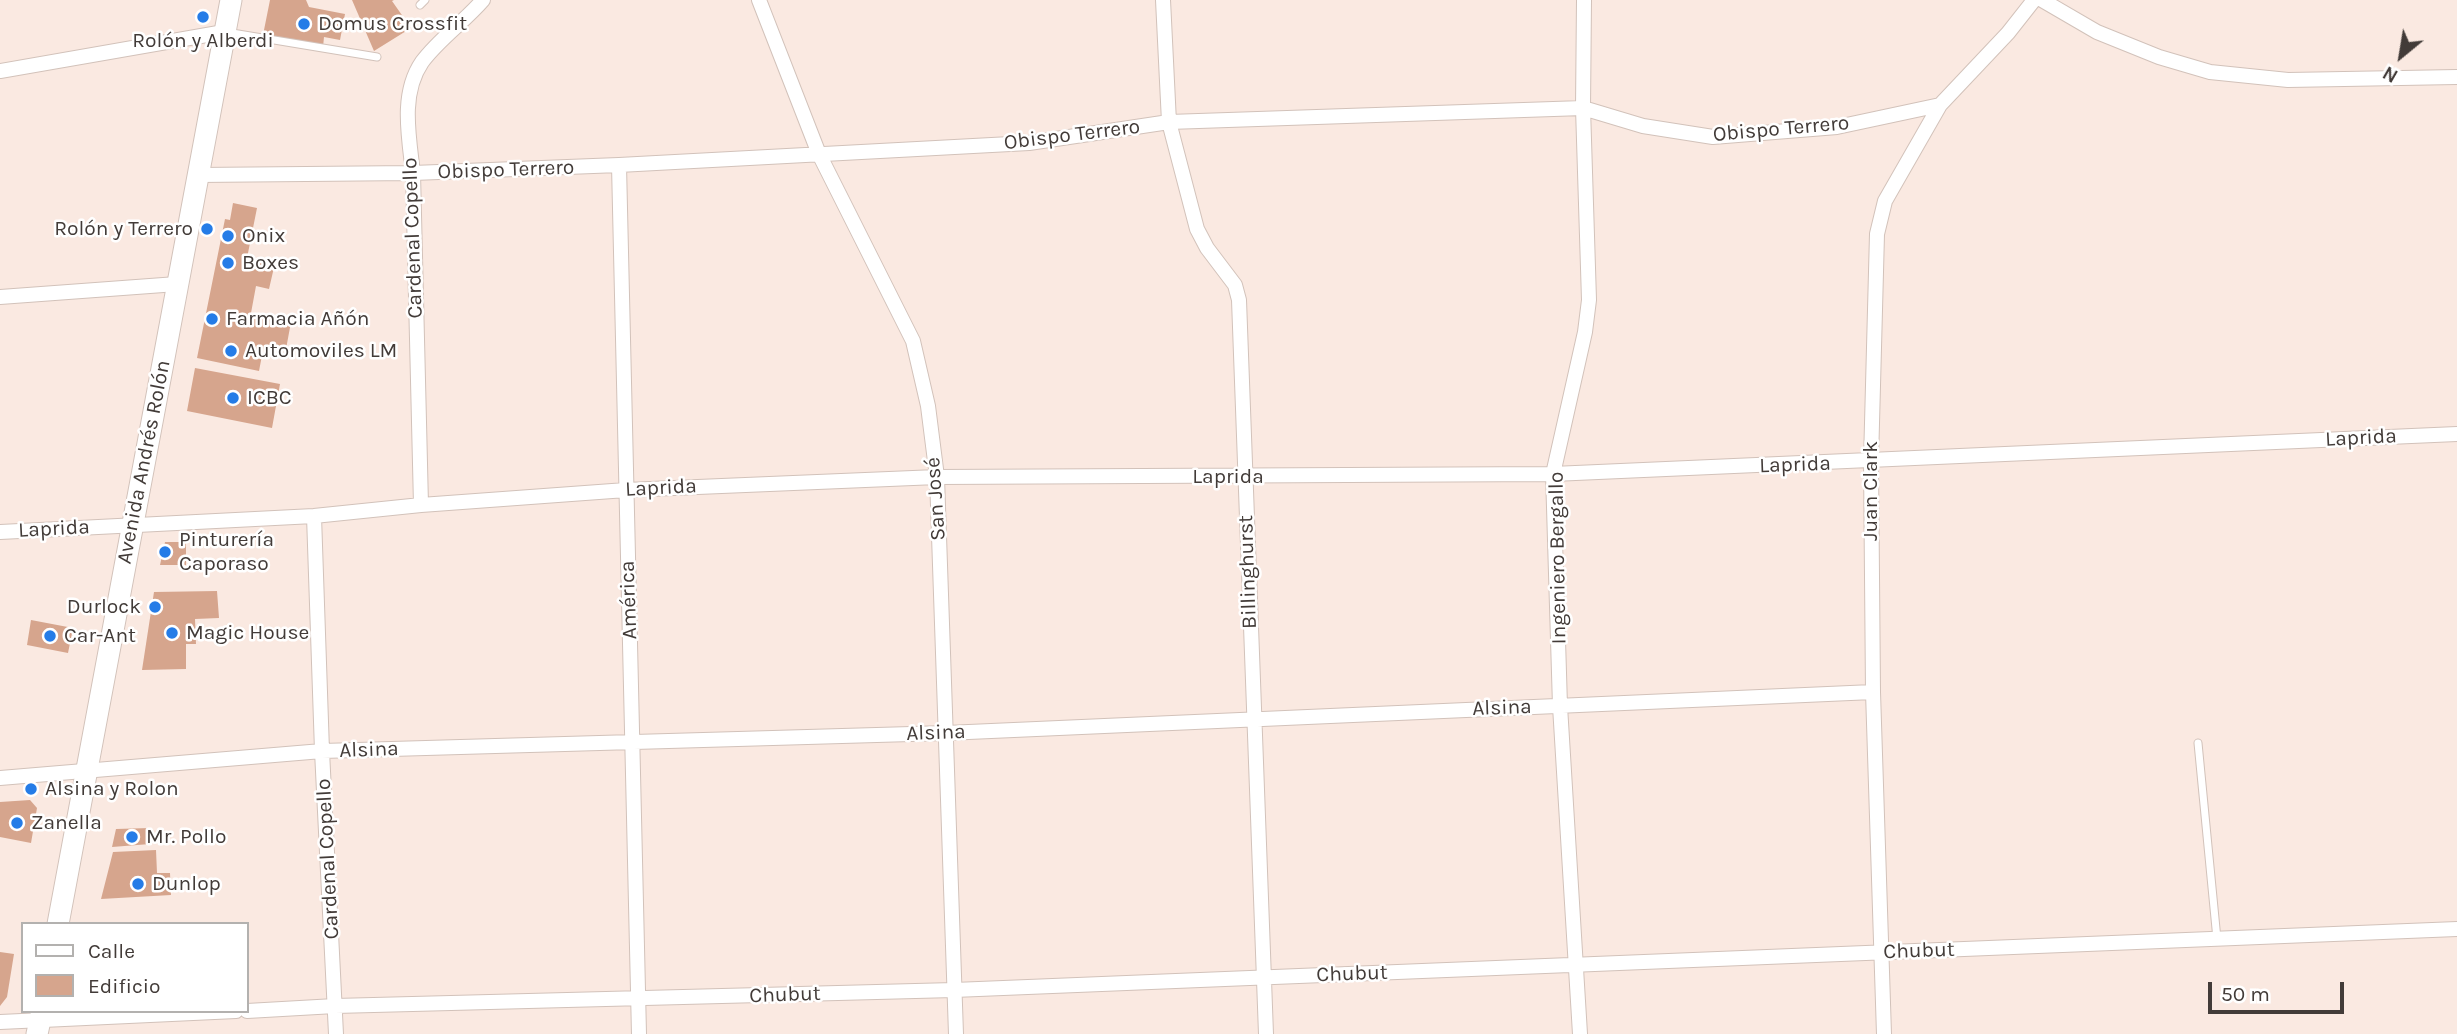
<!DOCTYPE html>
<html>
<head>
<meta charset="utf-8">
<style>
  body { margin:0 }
  #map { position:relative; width:2457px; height:1034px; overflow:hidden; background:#fae9e1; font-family:Karla,sans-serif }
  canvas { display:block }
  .legend { position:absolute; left:21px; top:922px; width:228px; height:91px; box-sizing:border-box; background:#fff; border:2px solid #b3b1af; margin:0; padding:9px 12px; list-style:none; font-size:21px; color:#423b38 }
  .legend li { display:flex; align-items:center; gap:14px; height:35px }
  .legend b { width:35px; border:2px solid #b3b1af }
  .north { position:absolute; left:2366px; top:21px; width:70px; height:70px; -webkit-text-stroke:5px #fff; paint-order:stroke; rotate:210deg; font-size:19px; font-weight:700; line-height:28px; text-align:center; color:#423b38 }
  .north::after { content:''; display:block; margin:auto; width:24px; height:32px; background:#423b38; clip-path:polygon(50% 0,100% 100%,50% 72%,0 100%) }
  .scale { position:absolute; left:2208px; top:982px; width:136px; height:32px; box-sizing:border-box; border:4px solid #423b38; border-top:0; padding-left:9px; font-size:21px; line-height:24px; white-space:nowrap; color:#423b38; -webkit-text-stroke:5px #fff; paint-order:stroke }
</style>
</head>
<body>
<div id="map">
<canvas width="2457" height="1034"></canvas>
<ul class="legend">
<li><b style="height:9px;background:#fff"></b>Calle</li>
<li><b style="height:19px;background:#d6a58d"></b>Edificio</li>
</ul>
<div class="north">N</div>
<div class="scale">50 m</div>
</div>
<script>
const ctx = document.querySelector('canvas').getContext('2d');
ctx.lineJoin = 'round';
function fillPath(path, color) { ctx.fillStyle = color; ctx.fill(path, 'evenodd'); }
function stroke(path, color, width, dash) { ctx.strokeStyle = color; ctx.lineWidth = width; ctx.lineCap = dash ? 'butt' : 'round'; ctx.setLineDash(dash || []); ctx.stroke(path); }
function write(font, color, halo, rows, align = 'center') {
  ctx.font = font + ' Karla,sans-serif'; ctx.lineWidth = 5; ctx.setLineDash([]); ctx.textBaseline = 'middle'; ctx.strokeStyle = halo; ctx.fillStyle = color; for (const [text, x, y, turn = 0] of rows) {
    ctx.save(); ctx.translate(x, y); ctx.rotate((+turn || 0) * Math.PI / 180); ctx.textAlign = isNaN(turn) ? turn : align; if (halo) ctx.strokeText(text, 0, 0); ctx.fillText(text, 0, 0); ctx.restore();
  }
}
fillPath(new Path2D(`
  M270,0H306L309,7L345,14L340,40L324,37L323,47L263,35Z
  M352,0H394L392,1L411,28L374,51Z
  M233,203L257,208L247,258L275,263L269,289L256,286L251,313L291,322L286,349L264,345L259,371L197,358L225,219L230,220Z
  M195,368L280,384L272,428L187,411Z
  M165,542H186V565H160Z
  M217,591L219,618L195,619L196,644H186V669L142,670L154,592Z
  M31,620L73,628L68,653L27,645Z
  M30,800L37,808L31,843L0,837V802Z
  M150,828V844L112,847L116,829Z
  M156,850L157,873H170L171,895L101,899L113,852Z
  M0,952L14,954L7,997L0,1006Z`), '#d6a58d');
const service = new Path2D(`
  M420,5L425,0
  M226,32L377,57
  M2198,743L2217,939`);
const minor = new Path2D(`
  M759,0L819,154L913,341L928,406L937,477L956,1034
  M1163,0L1169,122L1197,229L1207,248L1235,285L1239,300L1266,1034
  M2042,0L2097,32L2159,57L2210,72L2288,80L2457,77
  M0,71L224,32
  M619,165L639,1034
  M198,175L413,173L619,165L1029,143L1169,122L1583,108L1643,126L1713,137L1837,127L1940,105
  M0,297L177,284
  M421,505L413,173C409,137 400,94 422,62C439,39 464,22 483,0
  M314,516L322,751L336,1034
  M0,532L314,516L421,505L626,490L937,477L1553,474L2457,434
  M0,778L322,751L946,733L1873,692
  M247,1011L335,1006L954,990L2457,929
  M0,1022L236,1011
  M1580,1034L1560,706L1553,474L1585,332L1589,300L1583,108L1584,0
  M1884,1034L1873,692L1871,461L1877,234L1885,201L1940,105L2008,33L2034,0`);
const secondary = new Path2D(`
  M58,924L231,0
  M37,1034L42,1011`);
stroke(service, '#d2c2ba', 9);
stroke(minor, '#d2c2ba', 16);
stroke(secondary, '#d2c2ba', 23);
stroke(service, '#fff', 7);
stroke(minor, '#fff', 14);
stroke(secondary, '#fff', 21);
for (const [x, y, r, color] of [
  [203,17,7,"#257ce7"],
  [304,24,7,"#257ce7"],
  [207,229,7,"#257ce7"],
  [228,236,7,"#257ce7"],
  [228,263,7,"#257ce7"],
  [212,319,7,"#257ce7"],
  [231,351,7,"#257ce7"],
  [233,398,7,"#257ce7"],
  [165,552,7,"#257ce7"],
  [155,607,7,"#257ce7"],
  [172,633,7,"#257ce7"],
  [50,636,7,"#257ce7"],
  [31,789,7,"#257ce7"],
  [17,823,7,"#257ce7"],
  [132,837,7,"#257ce7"],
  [138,884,7,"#257ce7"]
]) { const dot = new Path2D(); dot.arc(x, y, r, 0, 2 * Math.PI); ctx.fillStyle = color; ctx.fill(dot); stroke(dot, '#fff', 2.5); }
write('21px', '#423b38', '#fff', [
  ["Domus Crossfit",318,24],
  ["Rolón y Alberdi",203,41,"center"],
  ["Rolón y Terrero",193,229,"right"],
  ["Onix",242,236],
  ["Boxes",242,263],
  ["Farmacia Añón",226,319],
  ["Automoviles LM",245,351],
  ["ICBC",247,398],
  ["Pinturería",179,540],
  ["Caporaso",179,564],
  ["Durlock",141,607,"right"],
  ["Magic House",186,633],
  ["Car-Ant",64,636],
  ["Alsina y Rolon",45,789],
  ["Zanella",31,823],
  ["Mr. Pollo",146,837],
  ["Dunlop",152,884]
], 'left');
write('21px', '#423b38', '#fff', [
  ["Obispo Terrero",1781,129,-5],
  ["Obispo Terrero",1072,135,-7],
  ["Obispo Terrero",506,170,-2],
  ["Cardenal Copello",413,238,-92],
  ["Laprida",2361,438,-3],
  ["Avenida Andrés Rolón",144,462,-79],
  ["Laprida",1795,465,-2],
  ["Laprida",1228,477],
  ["Laprida",661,488,-3],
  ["Juan Clark",1871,491,-90],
  ["San José",936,499,-94],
  ["Laprida",54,529,-3],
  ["Ingeniero Bergallo",1558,558,-91],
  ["Billinghurst",1248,572,-92],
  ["América",629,600,-92],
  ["Alsina",1502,708,-2],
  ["Alsina",936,733,-2],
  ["Alsina",369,750,-2],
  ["Cardenal Copello",328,859,-93],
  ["Chubut",1919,951,-2],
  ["Chubut",1352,974,-2],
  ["Chubut",785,995,-2]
]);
</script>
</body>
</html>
